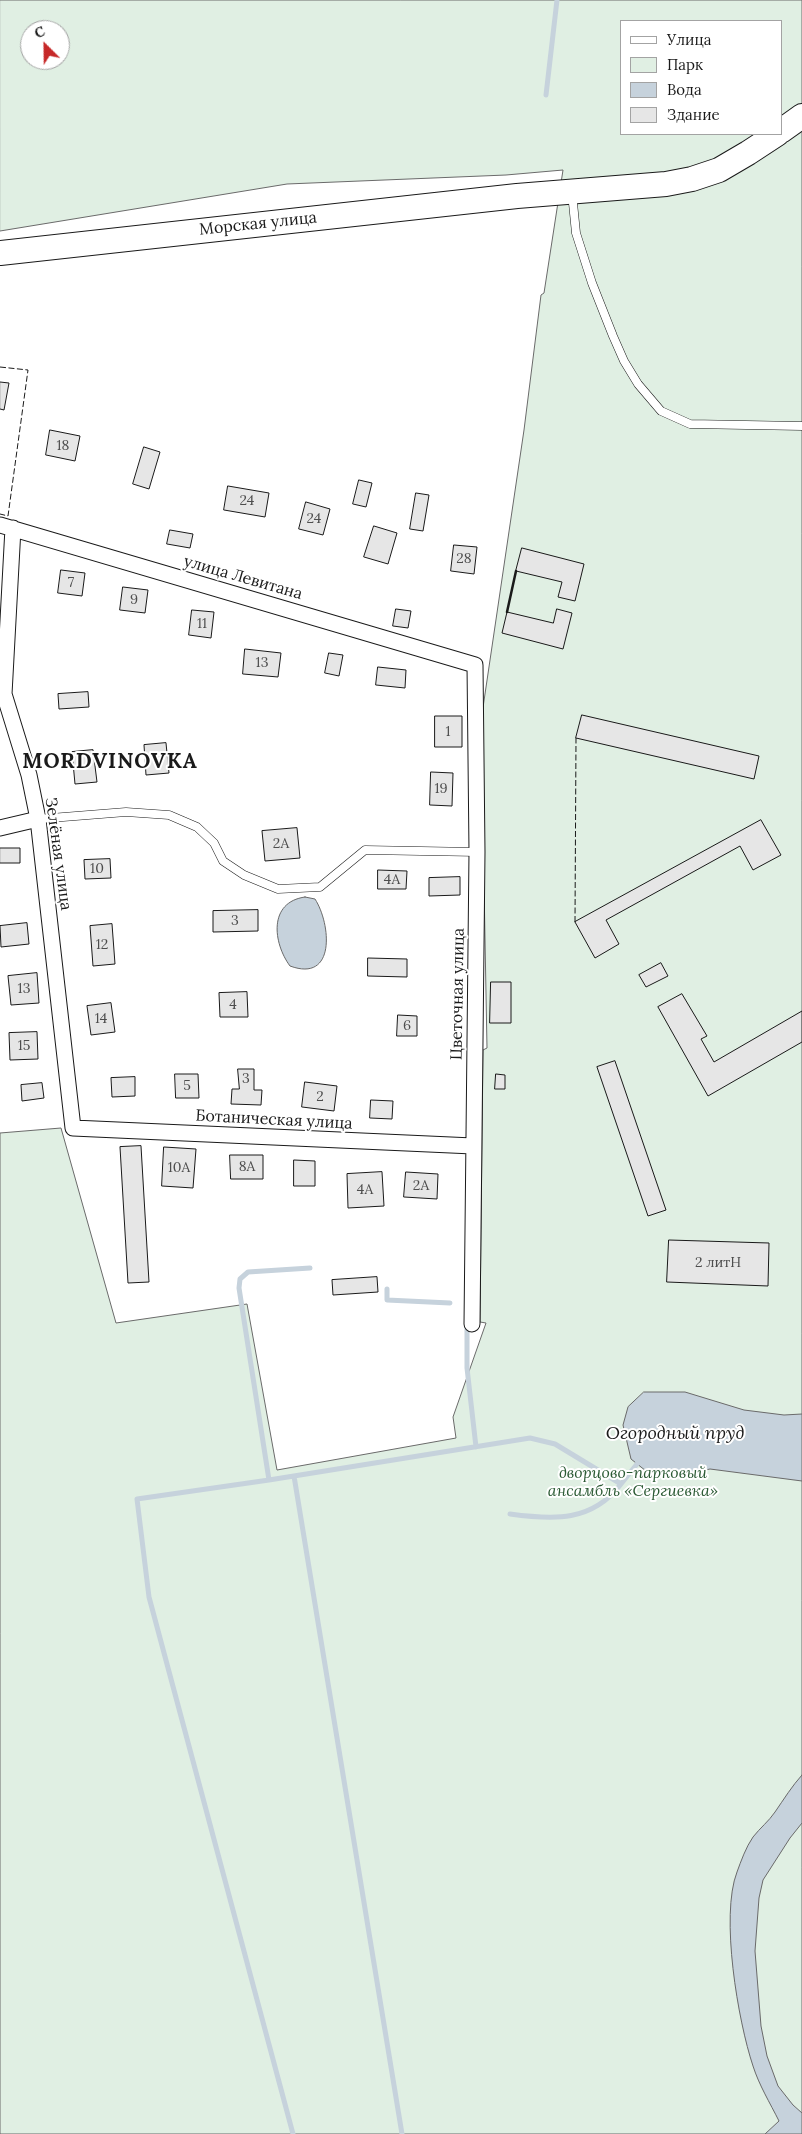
<!DOCTYPE html>
<html>
<head>
<meta charset="utf-8">
<style>
  body { margin:0 }
  #map { position:relative; width:802px; height:2134px; overflow:hidden; background:#fff; font-family:Lora,serif }
  canvas { display:block }
  .legend { position:absolute; left:620px; top:20px; width:162px; height:115px; box-sizing:border-box; background:#fff; border:1px solid #a3a3a3; margin:0; padding:6px 9px; list-style:none; font-size:15px; color:#1a1a1a }
  .legend li { display:flex; align-items:center; gap:10px; height:25px }
  .legend b { width:25px; border:1px solid #a3a3a3 }
  .north { position:absolute; left:20px; top:20px; width:50px; height:50px; box-sizing:border-box; background:#fff; border:1px solid #a3a3a3; border-radius:50%; rotate:337deg; font-size:14px; font-weight:700; line-height:20px; text-align:center; color:#1a1a1a }
  .north::after { content:''; display:block; margin:auto; width:18px; height:22px; background:#c62828; clip-path:polygon(50% 0,100% 100%,50% 72%,0 100%) }
</style>
</head>
<body>
<div id="map">
<canvas width="802" height="2134"></canvas>
<ul class="legend">
<li><b style="height:6px;background:#fff"></b>Улица</li>
<li><b style="height:14px;background:#e0efe3"></b>Парк</li>
<li><b style="height:14px;background:#c6d2dc"></b>Вода</li>
<li><b style="height:14px;background:#e6e6e6"></b>Здание</li>
</ul>
<div class="north">С</div>
</div>
<script>
const ctx = document.querySelector('canvas').getContext('2d');
ctx.lineJoin = 'round';
function fillPath(path, color) { ctx.fillStyle = color; ctx.fill(path, 'evenodd'); }
function stroke(path, color, width, dash) { ctx.strokeStyle = color; ctx.lineWidth = width; ctx.lineCap = dash ? 'butt' : 'round'; ctx.setLineDash(dash || []); ctx.stroke(path); }
function write(font, color, halo, rows, align = 'center') {
  ctx.font = font + ' Lora,serif'; ctx.lineWidth = 4; ctx.setLineDash([]); ctx.textBaseline = 'middle'; ctx.strokeStyle = halo; ctx.fillStyle = color; for (const [text, x, y, turn = 0] of rows) {
    ctx.save(); ctx.translate(x, y); ctx.rotate((+turn || 0) * Math.PI / 180); ctx.textAlign = isNaN(turn) ? turn : align; if (halo) ctx.strokeText(text, 0, 0); ctx.fillText(text, 0, 0); ctx.restore();
  }
}
const green = new Path2D(`
  M0,0H802V2134H0V1133L61,1128L116,1323L247,1304L277,1470L456,1438L453,1417L486,1323L480,1322L483,1050L487,1048L481,721L524,430L541,295L544,293L563,170L506,175L287,184L0,231ZM621,21H781V134H621ZM30,30H60V60H30Z`);
fillPath(green, '#e0efe3');
stroke(green, '#6a6a6a', 1);
const water = new Path2D(`
  M305,897L315,899C331,924 336,983 290,966C273,943 268,902 305,897Z
  M644,1392H685L744,1410L784,1415L802,1414V1481L710,1469L675,1477L646,1471L631,1459L623,1425L628,1407Z
  M802,1775V1823L790,1838L763,1880L759,1898L755,1951L761,2026L767,2056L778,2086L793,2105L802,2113V2134H765L779,2121C770,2103 759,2085 753,2066C738,2021 720,1916 737,1872C741,1861 746,1847 753,1837C760,1828 769,1821 775,1812C784,1799 792,1786 802,1775Z`);
fillPath(water, '#c6d2dc');
stroke(water, '#6a6a6a', 1);
stroke(new Path2D(`
  M546,95L557,0
  M310,1268L248,1272L240,1279L239,1288L269,1480L530,1438L555,1444L621,1484L637,1464
  M387,1289V1300L450,1303
  M467,1323V1368L476,1447
  M294,1476L402,2134
  M269,1480L137,1499L149,1597L293,2134
  M510,1514C554,1520 592,1522 621,1484`), '#c6d2dc', 5);
const building = new Path2D(`
  M0,382L9,383L4,410L0,409Z
  M50,430L80,436L75,461L46,455Z
  M144,447L160,452L149,489L133,484Z
  M359,480L372,483L366,507L353,504Z
  M228,486L269,493L265,517L224,510Z
  M416,493L429,495L423,531L410,529Z
  M306,502L330,509L323,535L299,529Z
  M374,526L397,533L388,564L364,557Z
  M170,530L193,534L190,548L167,544Z
  M454,545L477,547L474,574L451,571Z
  M522,548L584,564L575,601L558,597L562,582L516,571Z
  M61,570L85,573L82,596L58,593Z
  M123,587L148,590L145,613L120,610Z
  M396,609L411,611L408,628L393,626Z
  M557,609L572,613L563,649L502,633L507,612L553,623Z
  M192,610L214,612L211,638L189,635Z
  M245,649L281,653L278,677L243,674Z
  M329,653L343,655L339,676L325,673Z
  M378,667L406,670L405,688L376,685Z
  M88,692L89,707L59,709L58,694Z
  M582,715L759,756L754,779L576,738Z
  M435,716H462V747H435Z
  M166,743L169,773L146,775L144,745Z
  M93,750L97,782L75,784L72,752Z
  M431,772L453,773L452,806L430,805Z
  M761,820L781,855L753,870L740,846L606,920L619,944L595,958L575,922Z
  M297,828L300,858L265,861L262,831Z
  M0,848H20V863H0Z
  M110,859L111,878L85,879L84,860Z
  M378,870L407,871L406,889H378Z
  M460,877V895L429,896V878Z
  M258,910V931L213,932V911Z
  M27,923L29,944L1,947L0,926Z
  M112,924L115,964L93,966L90,926Z
  M368,958L407,959V977L368,976Z
  M661,963L668,976L646,987L639,975Z
  M37,973L39,1003L11,1005L8,976Z
  M491,982H511V1023H490Z
  M247,992L248,1017H220L219,993Z
  M682,994L707,1036L701,1039L714,1062L802,1011V1042L708,1096L658,1007Z
  M111,1003L115,1032L91,1035L87,1006Z
  M398,1015L417,1016V1036H397Z
  M37,1032L38,1059L10,1060L9,1033Z
  M615,1061L666,1210L648,1216L597,1067Z
  M238,1069H254V1090H262L261,1105L231,1104L232,1089H239Z
  M175,1074H198L199,1098H176Z
  M496,1074L505,1075V1089H495Z
  M135,1077V1096L112,1097L111,1078Z
  M305,1082L337,1086L334,1111L302,1107Z
  M42,1083L44,1098L22,1101L21,1085Z
  M371,1100L393,1101L392,1119L370,1118Z
  M141,1146L149,1282L128,1283L120,1147Z
  M164,1147L196,1149L193,1188L162,1186Z
  M230,1155H263V1179H231Z
  M294,1160L315,1161V1186H294Z
  M382,1172L384,1206L348,1208L347,1174Z
  M406,1172L438,1174L437,1199L404,1197Z
  M669,1240L769,1243L768,1286L667,1282Z
  M377,1277L378,1292L333,1295L332,1280Z`);
fillPath(building, '#e6e6e6');
stroke(building, '#1a1a1a', 1);
const service = new Path2D(`
  M572,193L576,233L592,283L613,336L624,361L638,384L661,411L690,424L802,426
  M38,819L126,812L169,815L197,827L214,843L223,861L244,875L278,889L320,887L365,850L477,852`);
const minor = new Path2D(`
  M0,525L475,665L477,852L472,1324
  M13,528L4,694L29,775L38,819L73,1128L473,1146
  M0,828L38,819`);
const primary = new Path2D(`
  M781,131L802,116
  M0,253L517,196L666,184L692,179L719,170L748,153L777,134`);
stroke(service, '#1a1a1a', 9);
stroke(minor, '#1a1a1a', 17);
stroke(primary, '#1a1a1a', 26);
stroke(service, '#fff', 8);
stroke(minor, '#fff', 15);
stroke(primary, '#fff', 24);
stroke(new Path2D(`
  M0,367L28,370L8,516L0,514
  M575,922L576,738`), '#1a1a1a', 1, [6, 2.5]);
stroke(new Path2D(`
  M507,612L516,571`), '#1a1a1a', 2.5);
write('14px', '#4d4d4d', null, [
  ["18",63,446],
  ["24",247,501],
  ["24",314,519],
  ["28",464,559],
  ["7",71,583],
  ["9",134,600],
  ["11",202,624],
  ["13",262,663],
  ["1",448,732],
  ["19",441,789],
  ["2А",281,844],
  ["10",97,869],
  ["4А",392,880],
  ["3",235,921],
  ["12",102,945],
  ["13",24,989],
  ["4",233,1005],
  ["14",101,1019],
  ["6",407,1026],
  ["15",24,1046],
  ["3",246,1079],
  ["5",187,1086],
  ["2",320,1097],
  ["8А",247,1167],
  ["10А",179,1168],
  ["2А",421,1186],
  ["4А",365,1190],
  ["2 литН",718,1263]
]);
write('16px', '#1a1a1a', '#fff', [
  ["Морская улица",258,224,-6],
  ["улица Левитана",243,578,16],
  ["Зелёная улица",58,854,82],
  ["Цветочная улица",458,994,-89],
  ["Ботаническая улица",274,1120,3]
]);
write('italic 16px', '#2b5a34', '#fff', [
  ["дворцово-парковый",633,1473],
  ["ансамбль «Сергиевка»",633,1491]
]);
write('italic 18px', '#1a1a1a', '#fff', [
  ["Огородный пруд",675,1434]
]);
ctx.letterSpacing = '1px';
write('bold 21px', '#1a1a1a', '#fff', [
  ["MORDVINOVKA",110,762]
]);
ctx.letterSpacing = '0px';
</script>
</body>
</html>
